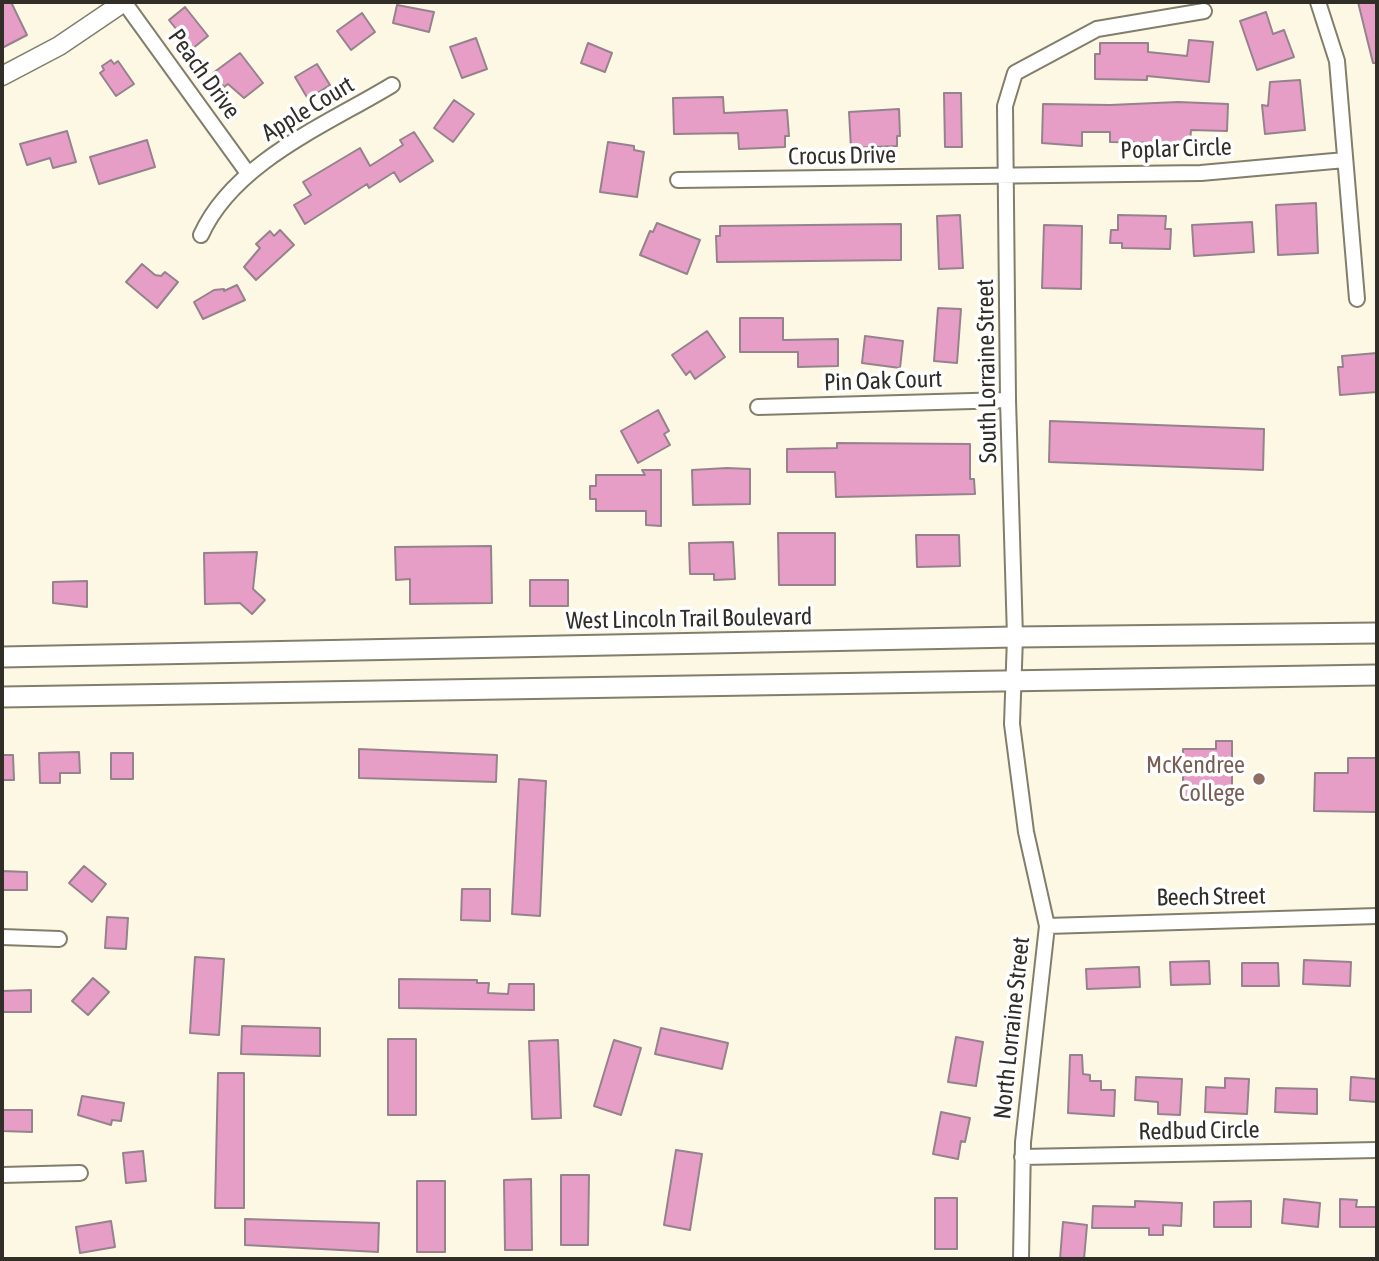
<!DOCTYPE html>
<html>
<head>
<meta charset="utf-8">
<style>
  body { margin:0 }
  #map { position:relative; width:1379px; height:1261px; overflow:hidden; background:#fcf8e4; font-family:"Asap Condensed",sans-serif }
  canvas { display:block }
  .frame { position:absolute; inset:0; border:4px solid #302e27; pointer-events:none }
</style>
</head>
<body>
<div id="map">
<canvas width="1379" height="1261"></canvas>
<div class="frame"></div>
</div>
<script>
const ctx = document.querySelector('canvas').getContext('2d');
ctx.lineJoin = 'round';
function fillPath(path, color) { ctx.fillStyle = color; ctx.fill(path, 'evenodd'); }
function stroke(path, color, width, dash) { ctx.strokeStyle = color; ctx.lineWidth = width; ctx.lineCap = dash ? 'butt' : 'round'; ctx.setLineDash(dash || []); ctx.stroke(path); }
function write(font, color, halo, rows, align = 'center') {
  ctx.font = font + ' "Asap Condensed",sans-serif'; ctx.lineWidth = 7; ctx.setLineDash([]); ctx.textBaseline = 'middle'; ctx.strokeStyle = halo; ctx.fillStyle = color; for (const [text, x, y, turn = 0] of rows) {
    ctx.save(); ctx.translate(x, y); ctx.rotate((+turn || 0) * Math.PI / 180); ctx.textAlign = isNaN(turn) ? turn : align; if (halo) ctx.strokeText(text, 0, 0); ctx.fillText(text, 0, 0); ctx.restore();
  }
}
const building = new Path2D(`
  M2,2H11L27,35L2,48Z
  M1358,2H1377V63H1373Z
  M397,5L434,12L429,32L393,23Z
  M185,7L208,36L192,49L169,20Z
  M1266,12L1273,34L1284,30L1294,57L1257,70L1240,21Z
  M362,13L375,32L351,50L337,31Z
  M476,38L487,69L462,78L450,47Z
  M1189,40L1213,42L1209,82L1147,76V80L1095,79V54H1100V43H1148V52L1187,56Z
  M588,43L612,53L605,72L581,63Z
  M240,53L263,83L244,98L228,84L224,87L213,73Z
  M111,60L114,64L118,61L134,84L116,96L100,73L104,70L102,66Z
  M317,64L330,85L308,99L295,77Z
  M1300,80L1305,130L1265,134L1262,105L1268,106L1270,82Z
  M944,93H961L962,147H945Z
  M723,97L724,113L787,110L789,136H785V147L739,149L738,133L674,134L673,98Z
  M454,100L474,114L453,142L434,128Z
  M1178,102L1228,104L1227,131L1191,130L1190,142L1161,143L1110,142V132H1082V146L1042,143L1043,104L1110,105Z
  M899,109L900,136H897V146L851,148L849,112Z
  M67,131L76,162L53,168L50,158L27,165L20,144Z
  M414,132L433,161L400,182L394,172L369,188L367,184L305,224L294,205L311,195L303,182L360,148L370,166L403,145L400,140Z
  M147,140L155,167L99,184L90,157Z
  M608,142L634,146V150L644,152L637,197L600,192Z
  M1316,203L1318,253L1278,255L1276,205Z
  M960,215L963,268L939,269L937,216Z
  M1118,215L1166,216L1165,229H1171L1170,249L1122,248V243H1110L1111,230H1118Z
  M1252,222L1254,252L1194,256L1192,225Z
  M657,223L700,240L687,274L640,255L650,231L653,232Z
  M901,224V260L717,262L716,236H720V226Z
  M1044,225L1082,226L1081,289L1042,288Z
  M280,230L294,245L256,280L244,267L260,248L256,244L270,231L274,236Z
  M142,264L155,275L161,276L165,272L178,282L157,308L126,282Z
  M237,285L245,300L203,319L194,302L214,290L224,289V291Z
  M938,308L961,309L957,363L934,361Z
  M740,318H783V340L838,339V366L798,367V352H740Z
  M707,331L725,357L695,379L690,371L686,375L672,355Z
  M865,336L903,341L900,368L862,363Z
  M1377,353V392L1340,395L1338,367H1343L1342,356Z
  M658,410L669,431L664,434L670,445L638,463L621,431Z
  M1050,421L1264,429L1263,470L1049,462Z
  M837,443L970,444V479H974L975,494L836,497L835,472H787V449L837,448Z
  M727,468L750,469V504L693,505L692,470Z
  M642,470H661V526L646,525V511H596V499H590V486H596V475H645Z
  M778,533H835V585H779Z
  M916,535H959L960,566L917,567Z
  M733,542L735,579L714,580V574H690L689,543Z
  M491,546L492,603L410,604V579L396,580L395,547Z
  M257,552L253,589L265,600L252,614L240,603L205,604L204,553Z
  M530,580H568V606H530Z
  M87,581V607L53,603V582Z
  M1216,741H1232V796H1183V749H1216Z
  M359,749L497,755L496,782L359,778Z
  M79,752L80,773H60V783H40L39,753Z
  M111,753H133V779H111Z
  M2,755H13L14,780H2Z
  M1348,758H1377V812L1314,811L1315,773H1348Z
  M519,779L546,781L540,916L512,914Z
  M84,866L106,884L92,902L69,883Z
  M2,871L27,872V890H2Z
  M462,889H490V921L461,920Z
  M107,917L128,918L126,949L105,948Z
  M195,957L224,959L219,1035L190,1033Z
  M1304,960L1351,962L1350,986L1303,984Z
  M1209,961L1210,984L1171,985L1170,962Z
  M1242,963H1278L1279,986H1242Z
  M1139,967L1140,987L1087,989L1086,969Z
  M93,978L109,992L88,1015L72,1001Z
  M399,979L477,980V983H489L488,993L508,994L509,984H534V1010L399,1008Z
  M31,990V1012H2V991Z
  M242,1026L320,1028V1056L241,1054Z
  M661,1028L728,1043L722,1069L655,1054Z
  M956,1037L983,1042L976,1086L948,1082Z
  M388,1039H416V1115H388Z
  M558,1040L561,1118L532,1119L529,1041Z
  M614,1040L641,1048L621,1115L594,1106Z
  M1070,1055H1082L1083,1074L1090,1075V1081H1101V1090H1115L1114,1116L1068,1113Z
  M218,1073H244V1208H215Z
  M1136,1077L1182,1079L1180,1115L1158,1114V1102L1135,1100Z
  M1351,1077L1377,1079V1102L1350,1100Z
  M1225,1078L1249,1079L1247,1114L1205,1112L1206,1087L1225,1088Z
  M1276,1088L1317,1089V1114L1275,1112Z
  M82,1096L124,1103L121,1121L112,1120L111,1125L78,1115Z
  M2,1110H32V1132L2,1131Z
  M941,1112L970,1118L965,1142L961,1141L958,1159L933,1154Z
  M676,1150L702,1154L690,1230L664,1225Z
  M143,1151L146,1181L126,1183L123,1153Z
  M561,1175H589L588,1245H561Z
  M531,1179L532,1250H505L504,1180Z
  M417,1181H445V1252H417Z
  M935,1198H957V1249H935Z
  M1284,1199L1320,1203L1318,1227L1282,1223Z
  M1340,1199L1357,1200L1356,1207H1377V1227H1340Z
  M1135,1201L1182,1203L1181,1226L1163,1225V1235H1149V1228H1092L1093,1206L1135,1207Z
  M1251,1201V1227H1214V1202Z
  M245,1219L379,1223L378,1252L245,1245Z
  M111,1221L115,1247L80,1253L76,1227Z
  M1063,1222L1087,1225L1084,1259H1060Z`);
fillPath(building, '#e79ec6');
stroke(building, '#95828c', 2);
const minor = new Path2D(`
  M124,2L247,172
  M1318,2L1337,61L1357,299
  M678,180L1201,173L1345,160
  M201,235C234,162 326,125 392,85
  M758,407L1008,400
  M1047,926L1377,916
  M2,937L59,939
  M1022,1157L1377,1150
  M2,1175L80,1173
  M1021,1259L1023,1142L1047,926L1026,832L1012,724L1015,637L1008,400L1005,106L1015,73L1097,29L1204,11`);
const tertiary = new Path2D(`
  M2,76L59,46L124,2`);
const secondary = new Path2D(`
  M2,657L1015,637L1377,633
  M2,697L1377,675`);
stroke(minor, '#817e6b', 18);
stroke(tertiary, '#817e6b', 21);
stroke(secondary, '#817e6b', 23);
stroke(minor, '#fff', 14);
stroke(tertiary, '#fff', 18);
stroke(secondary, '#fff', 19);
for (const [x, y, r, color] of [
  [1259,779,7,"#8d6e63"]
]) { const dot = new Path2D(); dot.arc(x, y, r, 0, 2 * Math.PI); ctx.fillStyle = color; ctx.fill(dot); stroke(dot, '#fff', 2.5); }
write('24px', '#302e27', '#fff', [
  ["Peach Drive",204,74,54],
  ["Apple Court",308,109,-31],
  ["Poplar Circle",1176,149,-2],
  ["Crocus Drive",842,156,-1],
  ["South Lorraine Street",987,371,-91],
  ["Pin Oak Court",883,381,-2],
  ["West Lincoln Trail Boulevard",689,619,-1],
  ["Beech Street",1211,897,-1],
  ["North Lorraine Street",1012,1028,-84],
  ["Redbud Circle",1199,1131,-1]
]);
write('24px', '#785e54', '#fff', [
  ["McKendree",1245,765],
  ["College",1245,793]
], 'right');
</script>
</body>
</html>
